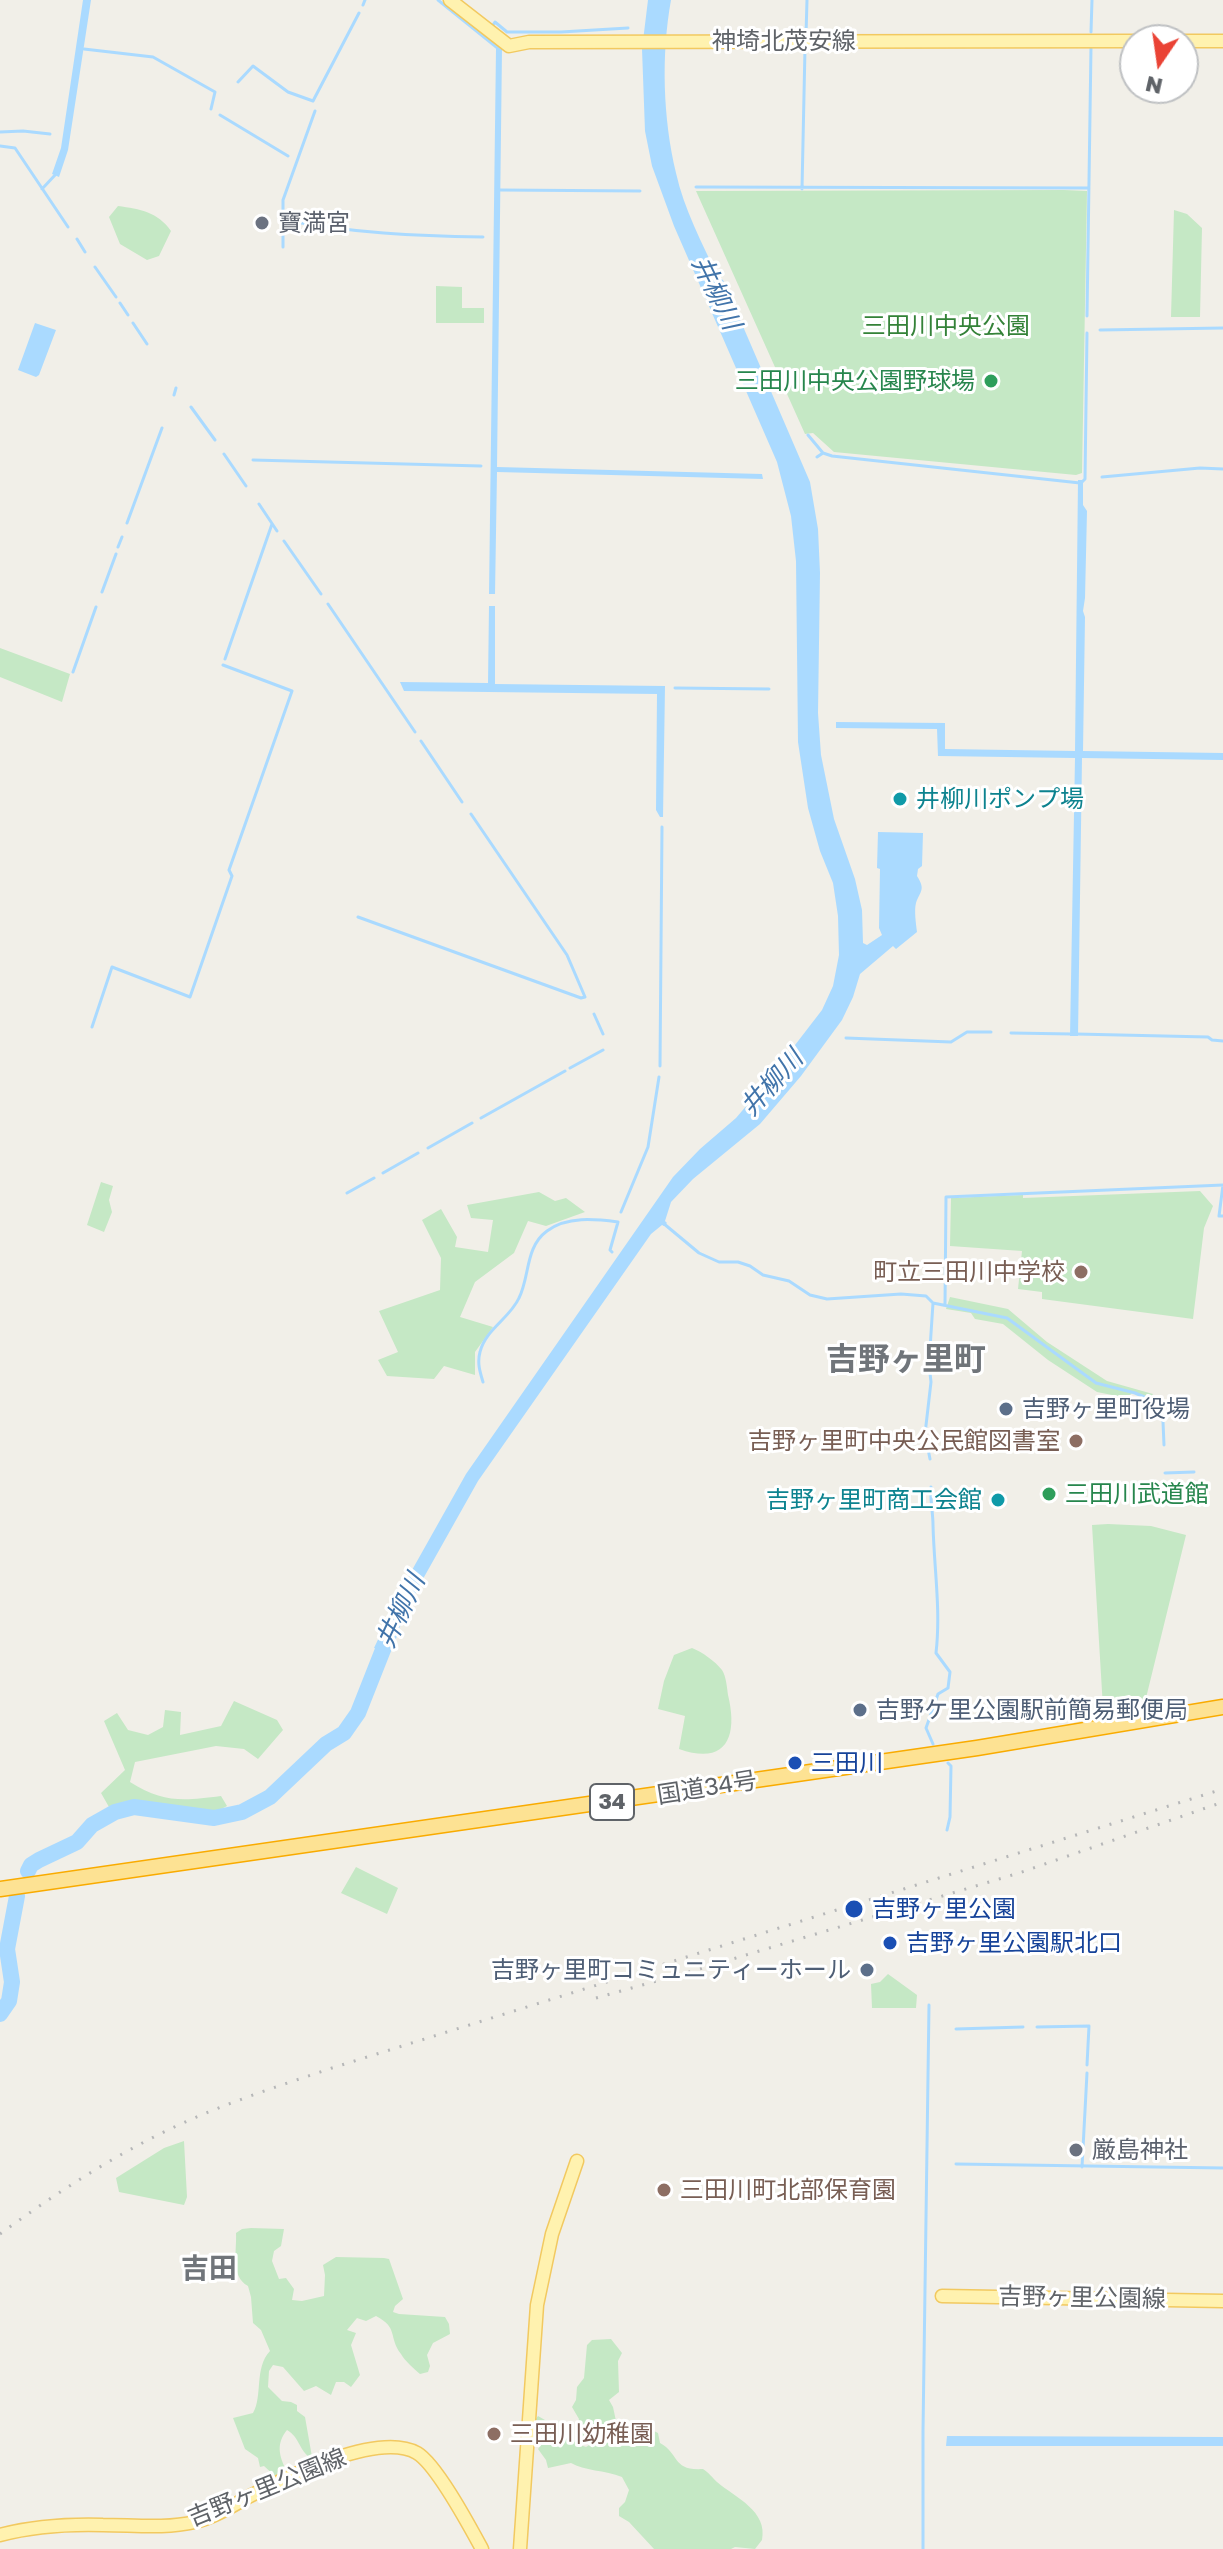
<!DOCTYPE html>
<html>
<head>
<meta charset="utf-8">
<style>
  body { margin:0 }
  #map { position:relative; width:1223px; height:2549px; overflow:hidden; background:#f1efe8; font-family:"Golos Text",sans-serif }
  canvas { display:block }
  .north { position:absolute; left:1119px; top:24px; width:80px; height:80px; box-sizing:border-box; background:#fff; border:2px solid #bfc1c3; border-radius:50%; rotate:193deg; font-size:22px; font-weight:700; line-height:32px; text-align:center; color:#5f6368 }
  .north::after { content:''; display:block; margin:auto; width:28px; height:36px; background:#ea4335; clip-path:polygon(50% 0,100% 100%,50% 72%,0 100%) }
</style>
</head>
<body>
<div id="map">
<canvas width="1223" height="2549"></canvas>
<div class="north">N</div>
</div>
<script>
const ctx = document.querySelector('canvas').getContext('2d');
ctx.lineJoin = 'round';
function fillPath(path, color) { ctx.fillStyle = color; ctx.fill(path, 'evenodd'); }
function stroke(path, color, width, dash) { ctx.strokeStyle = color; ctx.lineWidth = width; ctx.lineCap = dash ? 'butt' : 'round'; ctx.setLineDash(dash || []); ctx.stroke(path); }
function write(font, color, halo, rows, align = 'center') {
  ctx.font = font + ' "Golos Text","Noto Sans JP",sans-serif'; ctx.lineWidth = 6; ctx.setLineDash([]); ctx.textBaseline = 'middle'; ctx.strokeStyle = halo; ctx.fillStyle = color; for (const [text, x, y, turn = 0] of rows) {
    ctx.save(); ctx.translate(x, y); ctx.rotate((+turn || 0) * Math.PI / 180); ctx.textAlign = isNaN(turn) ? turn : align; if (halo) ctx.strokeText(text, 0, 0); ctx.fillText(text, 0, 0); ctx.restore();
  }
}
fillPath(new Path2D(`
  M1064,190L1087,191L1082,473L1076,475L834,452L813,433L805,434L696,191Z
  M118,206C140,209 158,212 171,231L159,256L147,260L120,244L109,217Z
  M1174,210L1187,214L1202,228L1200,317H1171Z
  M436,286L462,287V308H484V323H436Z
  M0,648L70,674L62,702L0,677Z
  M101,1182L113,1186L109,1200L112,1212L104,1232L87,1225Z
  M1200,1191L1213,1206L1204,1228L1193,1319L1042,1299V1292L1018,1289L1022,1251L950,1246L951,1198L1023,1195V1198Z
  M539,1192L555,1201L566,1198L585,1212L546,1226L528,1221L514,1253L475,1282L460,1317L493,1327L475,1352V1375L444,1366L434,1379L387,1376L378,1360L398,1352L379,1311L440,1290L441,1258L422,1220L441,1209L457,1237L455,1247L488,1252L493,1220L471,1218L467,1205Z
  M950,1297L1008,1309L1047,1342L1107,1381L1153,1394L1150,1399L1133,1392L1127,1398L1097,1392L1048,1360L1003,1324L975,1319L971,1313L946,1309Z
  M1108,1524L1151,1526L1186,1535L1145,1702L1103,1708L1092,1525Z
  M692,1648C702,1652 715,1661 722,1670C726,1676 727,1687 728,1695C738,1736 727,1766 679,1749L685,1716L658,1709L664,1681L674,1655Z
  M234,1701L277,1720L283,1730L258,1759L244,1749L216,1746L135,1762L130,1782C163,1803 183,1801 221,1796L227,1806L214,1813L137,1804L109,1807L101,1793L125,1770L104,1721L117,1713L128,1730L148,1735L163,1727L165,1710L181,1712L180,1735L221,1726Z
  M356,1867L398,1888L387,1914L341,1893Z
  M888,1974L917,1995L916,2008H872L871,1984L880,1982Z
  M184,2141L187,2197L184,2205L119,2192L116,2178L164,2148Z
  M251,2228L284,2229L281,2246L274,2251L272,2261L279,2279L286,2278L294,2289L292,2300L302,2301L324,2296L325,2275L323,2265L336,2257L384,2258L389,2259L403,2299L395,2306L393,2312L399,2314L445,2317L449,2324L450,2334L433,2343L427,2355L430,2366L428,2372L420,2374C414,2369 405,2361 401,2354C388,2337 399,2328 376,2316L366,2321L357,2318L347,2330L356,2333L351,2345L360,2375L351,2387L344,2382H336L331,2395L316,2386L304,2391L283,2367L273,2365L269,2371L268,2387L282,2401L291,2402L297,2405V2411L305,2417L312,2457H309C298,2448 300,2438 287,2430C276,2444 279,2455 286,2470L276,2477L264,2466L260,2467L258,2458L245,2449L233,2418L253,2413C263,2396 254,2368 270,2351L261,2330L253,2323L251,2297L248,2286C230,2276 237,2251 236,2233L242,2229Z
  M611,2339L622,2353L618,2361L619,2392L609,2400L613,2407L619,2435C633,2432 644,2425 658,2433L660,2443C680,2454 672,2471 703,2469C709,2473 712,2477 717,2482C736,2498 768,2511 762,2540L755,2549L735,2547L731,2549H654L629,2522L619,2516V2508L625,2502L629,2490L622,2477C605,2470 584,2471 571,2463L548,2468L546,2460L538,2449L547,2437L537,2436L533,2432L535,2420L538,2416L545,2420L562,2422C568,2437 571,2442 586,2447L594,2442L592,2435L583,2436L576,2430L579,2419L572,2407L576,2400L577,2387L584,2378L587,2345L592,2340Z`), '#c5e8c5');
fillPath(new Path2D(`
  M83,0H91L68,150L59,177L52,174L61,148Z
  M648,0H671C661,56 663,118 676,173C684,209 702,243 718,277L723,280L810,482L818,529L820,573L818,713L821,755L834,819L855,879L862,910L863,943L867,945L882,935L879,928L880,869L877,868L878,832L923,833L922,866L918,869L917,876C926,890 920,891 916,903C914,910 916,924 917,932L896,949L893,946L860,974L853,997L842,1020L801,1076L760,1124L693,1179L671,1202L665,1221L667,1223L664,1226L662,1225L651,1234L478,1481L419,1586L388,1652L374,1648L407,1579L466,1474L673,1177L700,1149L736,1118L765,1084L822,1010L833,986L839,955L838,916L833,883L820,851L808,808L798,742L796,561L791,516L777,462L674,226L652,166L645,131L642,49Z
  M496,49H502L497,467L762,474L763,479L497,472L495,594H489Z
  M35,323L56,330L39,375L36,377L18,370Z
  M1078,480H1083V505L1087,511L1085,598L1083,611L1085,617L1083,751L1223,753V760L1082,758L1078,1036H1070L1075,758L938,756L937,729L836,728V722L945,723V749L1075,751Z
  M489,606H495V684L665,686L663,817H660L656,810L657,694L404,691L400,682L488,683Z
  M947,2436L1223,2437V2446H946Z`), '#aadaff');
stroke(new Path2D(`
  M438,0L500,50
  M363,5L365,0
  M493,25L495,22L507,32H561L628,28
  M1091,32L1092,0
  M806,35L807,0
  M84,49L153,57L215,92L211,109
  M238,82L253,66L288,92L313,101L359,13
  M220,115L288,156
  M0,132L23,131L50,134
  M0,146L15,148L68,227
  M696,187L1089,188
  M42,189L56,174
  M802,189L805,48
  M500,190L640,191
  M285,220C351,233 416,236 483,237
  M77,239L85,252
  M283,247V200L315,111
  M95,267L116,297
  M120,303L128,315
  M1087,316L1091,47
  M133,323L147,344
  M1100,330L1223,328
  M174,395L176,388
  M191,407L215,440
  M808,435L823,453
  M224,454L246,486
  M817,457L823,453L832,456L1080,483
  M253,460L481,466
  M1102,477L1200,468L1223,469
  M1082,482L1085,479L1087,333
  M259,504L277,531
  M127,523L162,428
  M284,541L321,594
  M118,547L122,537
  M102,592L116,554
  M328,604L415,732
  M225,659L272,524
  M73,672L96,607
  M675,688L769,689
  M421,741L462,802
  M358,917L581,998L585,997L567,955L471,814
  M594,1014L603,1034
  M92,1027L112,967L190,997L232,876L229,870L292,691L223,665
  M1011,1033L1072,1034
  M1076,1034L1208,1037L1212,1040L1223,1041
  M846,1038L951,1042L967,1032H991
  M660,1066L662,827
  M570,1068L603,1050
  M481,1118L565,1071
  M428,1148L472,1123
  M383,1173L418,1153
  M347,1193L374,1178
  M621,1212L648,1147L659,1077
  M663,1223L699,1253L719,1262H738L750,1266L763,1275L789,1281L810,1295L827,1299L901,1294L926,1296L933,1303L1007,1318L1096,1383L1135,1393L1149,1399L1158,1408L1163,1422L1164,1445
  M945,1304L946,1197L1223,1185L1219,1216H1223
  M483,1382C480,1372 477,1363 480,1352C485,1330 510,1318 519,1298C530,1276 525,1247 547,1231C567,1216 595,1219 618,1222L610,1250L612,1252
  M930,1459L925,1434L931,1382L929,1364L933,1303
  M1165,1473L1194,1472
  M931,1487C930,1501 933,1512 933,1525C934,1568 941,1610 936,1653L950,1672L948,1688L938,1694L926,1728L933,1744
  M947,1830L950,1817L951,1766L948,1763
  M931,1917L932,1912
  M1037,2027L1089,2026L1087,2065
  M956,2029L1023,2027
  M956,2164L1223,2168
  M1082,2167L1087,2073
  M923,2549V2431L929,2005`), '#aadaff', 3);
stroke(new Path2D(`
  M28,1871L31,1865L39,1860L77,1842L92,1825L115,1812L134,1807L214,1818L242,1812L270,1797L326,1744L344,1733L358,1713L390,1632
  M0,2014L9,2001L12,1982L7,1949L17,1896`), '#aadaff', 16);
const major = new Path2D(`
  M450,0L509,46L529,42L1135,41
  M1183,41H1223
  M942,2296L1223,2301
  M0,2535C34,2526 68,2524 103,2525C133,2525 165,2529 195,2522C215,2517 232,2506 250,2496C287,2477 378,2431 417,2453C437,2465 470,2527 482,2549
  M520,2549L537,2305L552,2234L577,2161`);
const highway = new Path2D(`
  M0,1889L977,1748L1223,1707`);
stroke(major, '#f2c960', 15);
stroke(highway, '#f9ab00', 17);
stroke(major, '#fff2af', 12);
stroke(highway, '#fde293', 14);
stroke(new Path2D(`
  M596,1998L696,1970L1019,1873L1223,1802
  M0,2234C52,2196 108,2159 166,2131C219,2105 276,2087 332,2068L1223,1789`), '#b6b7b8', 3, [2, 10]);
for (const [x, y, r, color] of [
  [262,223,8,"#6b7280"],
  [991,381,8,"#2e9e5b"],
  [900,799,8,"#0f9aa8"],
  [1081,1272,8,"#8d6e63"],
  [1006,1409,8,"#5c6f8a"],
  [1076,1441,8,"#8d6e63"],
  [1049,1494,8,"#2e9e5b"],
  [998,1500,8,"#0f9aa8"],
  [860,1710,8,"#5c6f8a"],
  [795,1763,8,"#1a4fb4"],
  [854,1909,10,"#1a4fb4"],
  [890,1943,8,"#1a4fb4"],
  [867,1970,8,"#5c6f8a"],
  [1076,2150,8,"#6b7280"],
  [664,2190,8,"#8d6e63"],
  [494,2434,8,"#8d6e63"]
]) { const dot = new Path2D(); dot.arc(x, y, r, 0, 2 * Math.PI); ctx.fillStyle = color; ctx.fill(dot); stroke(dot, '#fff', 3); }
for (const [x, y, w] of [
  [612,1802,44]
]) { const box = new Path2D(); box.roundRect(x - w / 2, y - 18, w, 36, 6); ctx.fillStyle = '#fff'; ctx.fill(box); stroke(box, '#5f6368', 2); }
write('bold 22px', '#5f6368', null, [
  ["34",612,1802]
]);
write('24px', '#5f6368', '#fff', [
  ["神埼北茂安線",784,41],
  ["国道34号",707,1788,-9],
  ["吉野ヶ里公園線",1082,2298,1],
  ["吉野ヶ里公園線",267,2488,-22]
]);
write('24px', '#5b616d', '#fff', [
  ["寶満宮",278,223],
  ["厳島神社",1092,2150]
], 'left');
write('24px', '#348238', '#fff', [
  ["三田川中央公園",946,326]
]);
write('24px', '#27864d', '#fff', [
  ["三田川中央公園野球場",975,381],
  ["三田川武道館",1065,1494,"left"]
], 'right');
write('24px', '#0d838f', '#fff', [
  ["井柳川ポンプ場",916,799],
  ["吉野ヶ里町商工会館",982,1500,"right"]
], 'left');
write('24px', '#785e54', '#fff', [
  ["町立三田川中学校",1065,1272],
  ["吉野ヶ里町中央公民館図書室",1060,1441],
  ["三田川町北部保育園",680,2190,"left"],
  ["三田川幼稚園",510,2434,"left"]
], 'right');
write('24px', '#4e5e75', '#fff', [
  ["吉野ヶ里町役場",1022,1409],
  ["吉野ケ里公園駅前簡易郵便局",876,1710],
  ["吉野ヶ里町コミュニティーホール",851,1970,"right"]
], 'left');
write('24px', '#164399', '#fff', [
  ["三田川",811,1763],
  ["吉野ヶ里公園",872,1909],
  ["吉野ヶ里公園駅北口",906,1943]
], 'left');
write('italic 26px', '#4174aa', '#fff', [
  ["井柳川",716,293,64],
  ["井柳川",772,1083,-48],
  ["井柳川",401,1611,-65]
]);
write('bold 28px', '#70757a', '#fff', [
  ["吉田",209,2269]
]);
write('bold 32px', '#70757a', '#fff', [
  ["吉野ヶ里町",906,1360]
]);
</script>
</body>
</html>
